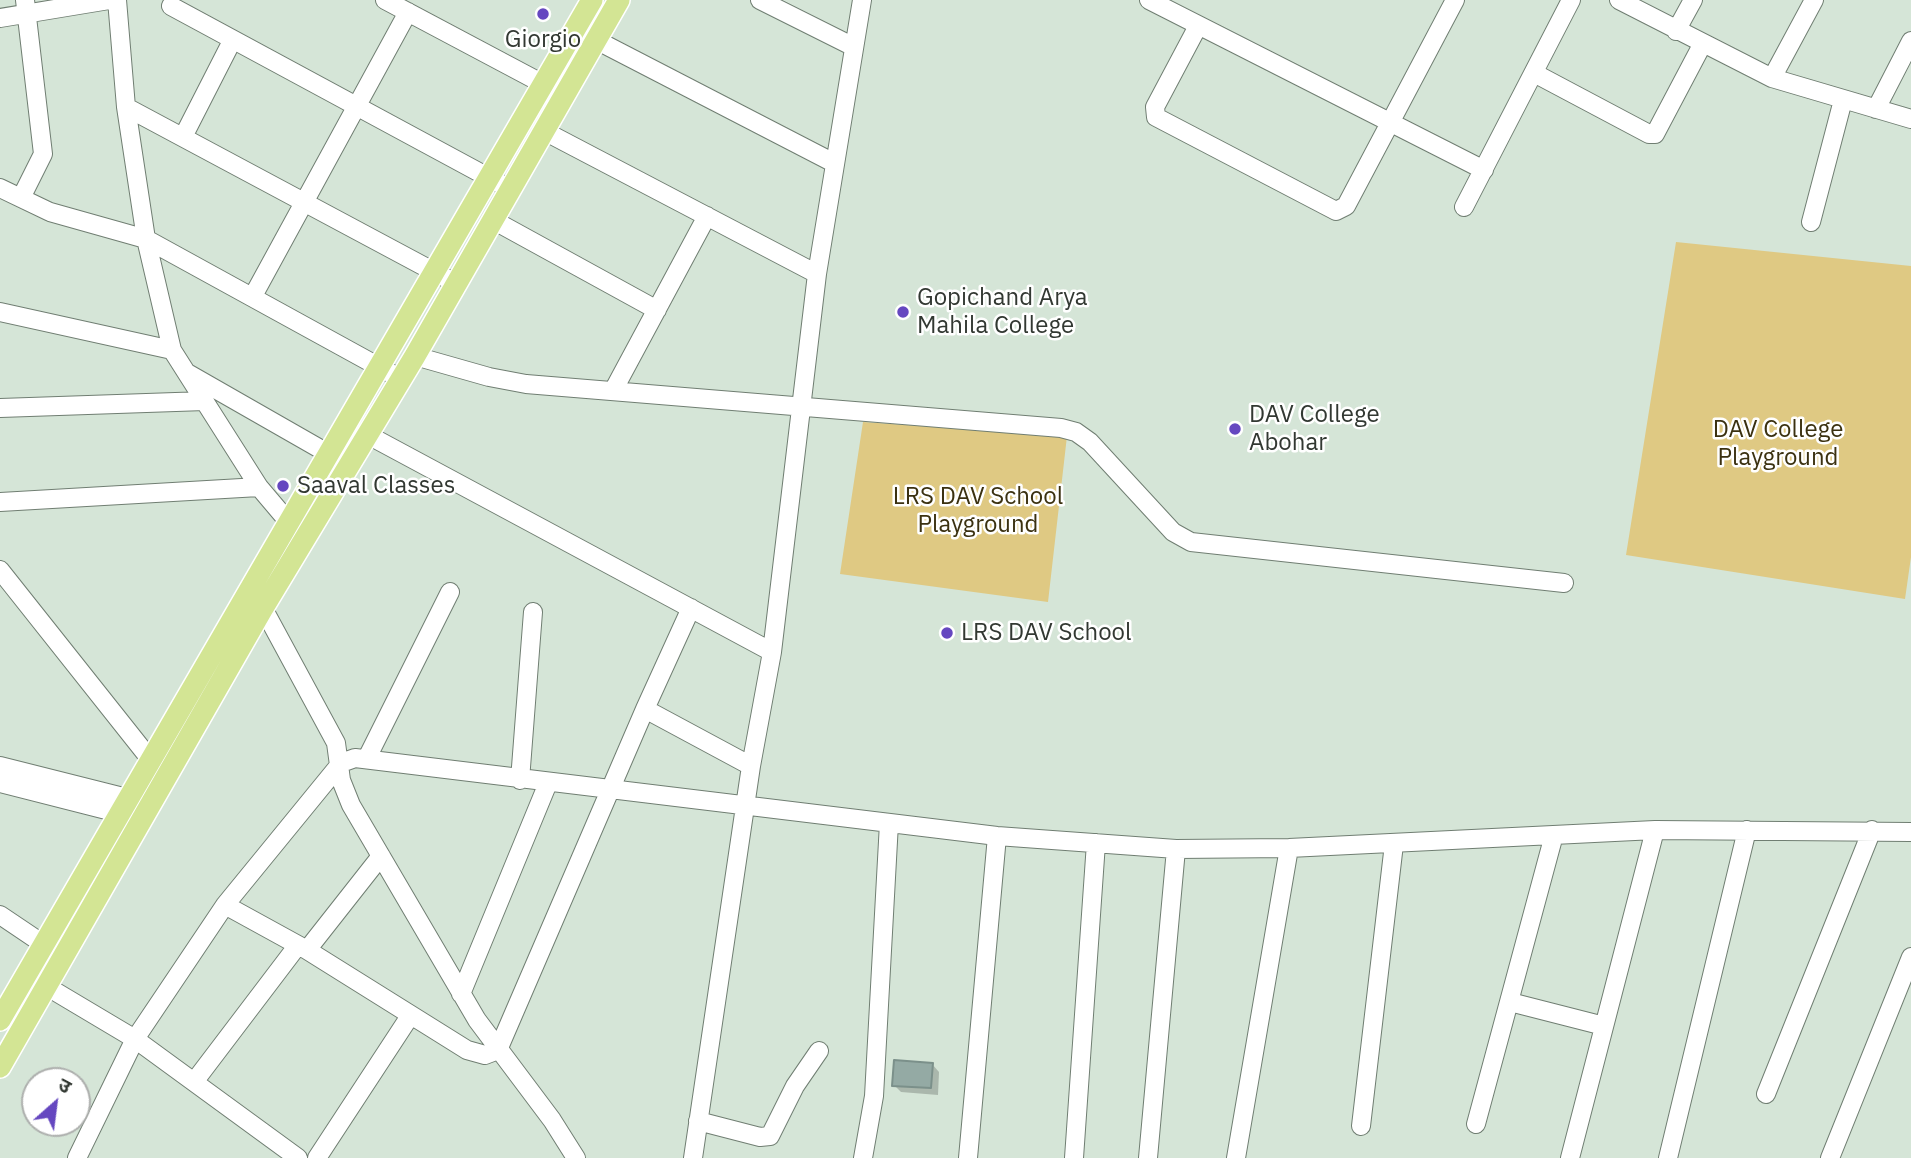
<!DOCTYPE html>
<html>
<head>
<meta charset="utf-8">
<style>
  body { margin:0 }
  #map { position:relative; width:1911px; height:1158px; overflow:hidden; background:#d5e5d7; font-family:"IBM Plex Sans","Noto Sans Devanagari",sans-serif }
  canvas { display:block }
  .north { position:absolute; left:21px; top:1067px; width:70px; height:70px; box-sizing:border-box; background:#fff; border:2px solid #adafad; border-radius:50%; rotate:28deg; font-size:19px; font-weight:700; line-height:28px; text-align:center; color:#323832 }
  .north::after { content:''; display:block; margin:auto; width:24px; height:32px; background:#6547c0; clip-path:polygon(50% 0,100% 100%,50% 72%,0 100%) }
</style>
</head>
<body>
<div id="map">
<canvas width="1911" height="1158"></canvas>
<div class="north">उ</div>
</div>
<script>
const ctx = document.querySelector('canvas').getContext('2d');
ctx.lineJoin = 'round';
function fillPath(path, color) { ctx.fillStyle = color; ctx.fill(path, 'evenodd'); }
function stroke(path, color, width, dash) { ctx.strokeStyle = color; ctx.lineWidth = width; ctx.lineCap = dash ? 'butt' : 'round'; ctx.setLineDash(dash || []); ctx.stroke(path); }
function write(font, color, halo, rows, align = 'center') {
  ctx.font = font + ' "IBM Plex Sans",sans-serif'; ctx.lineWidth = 5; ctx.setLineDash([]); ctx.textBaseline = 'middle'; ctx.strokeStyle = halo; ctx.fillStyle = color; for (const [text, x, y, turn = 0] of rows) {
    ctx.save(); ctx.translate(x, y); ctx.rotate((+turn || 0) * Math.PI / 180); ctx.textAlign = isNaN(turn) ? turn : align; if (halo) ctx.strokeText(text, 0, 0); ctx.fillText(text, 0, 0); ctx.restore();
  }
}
fillPath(new Path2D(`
  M1676,242L1911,266V557L1905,599L1626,555Z
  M863,422L1067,436L1048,602L840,574Z`), '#dfc983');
fillPath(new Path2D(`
  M932,1064L939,1072L938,1095L901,1092L894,1085Z`), '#0003');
const building = new Path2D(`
  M894,1060L933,1063L931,1088L892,1086Z`);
fillPath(building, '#94aaa4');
stroke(building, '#7b908a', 2);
const minor = new Path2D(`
  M117,0L126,107L146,239L172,350L259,487L303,539
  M385,0L564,95
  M760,0L854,47
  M1149,0L1484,170
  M1619,0L1772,78L1911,119
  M171,6L510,189
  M0,18L109,0
  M1198,26L1155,107L1156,117L1336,211L1346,206L1455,0
  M1676,31L1693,0
  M596,40L834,163
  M1534,73L1649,134H1655L1702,45
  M1772,78L1814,0
  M126,107L457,284
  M1876,109L1911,41
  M544,131L817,274
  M183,137L232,41
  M0,188L50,212L146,239L401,379
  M21,198L43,154L25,0
  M1464,207L1571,0
  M493,220L657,310
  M1811,222L1843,100
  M253,296L408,12
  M0,312L172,350
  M415,356L489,377L526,384L1061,428L1076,432L1090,442L1173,532L1191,542L1564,583
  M189,374L329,454
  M613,391L707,216
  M0,408L205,401
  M368,435L772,652
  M0,502L259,487
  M0,570L150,759
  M263,608L336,743L341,780L351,805L477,1020L552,1120L576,1158
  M645,709L691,608
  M367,758L450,592
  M0,766L139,801
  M520,780L533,612
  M0,783L130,816
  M225,905L307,950L467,1050L485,1055L498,1050L645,709L751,766
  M0,915L55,952
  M307,950L381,856
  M46,986L135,1039L298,1158
  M461,994L548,783
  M1510,1002L1604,1026
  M194,1082L298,945
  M1766,1094L1872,830
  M698,1121L760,1137L770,1136L795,1086L819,1051
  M1476,1124L1554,835
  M1361,1126L1394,844
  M77,1158L135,1039L225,905L341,763L355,758L997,836L1176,849L1289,848L1655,830L1911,832
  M317,1158L410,1016
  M693,1158L751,766L772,652L817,274L862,0
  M863,1158L874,1096L889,823
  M968,1158L997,836
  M1074,1158L1096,843
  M1148,1158L1176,849
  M1236,1158L1289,848
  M1570,1158L1655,830
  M1668,1158L1747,830
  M1830,1158L1911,957`);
const major = new Path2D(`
  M0,1020L592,0
  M0,1067L263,608L415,356L619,0`);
stroke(minor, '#707e72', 20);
stroke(major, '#fff', 24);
stroke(minor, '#fff', 18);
stroke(major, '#d3e594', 21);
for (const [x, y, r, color] of [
  [543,14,7,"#6547c0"],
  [903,312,7,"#6547c0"],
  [1235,429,7,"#6547c0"],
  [283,486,7,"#6547c0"],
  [947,633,7,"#6547c0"]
]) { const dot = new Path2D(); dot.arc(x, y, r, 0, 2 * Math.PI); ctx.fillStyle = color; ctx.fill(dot); stroke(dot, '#fff', 2.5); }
write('24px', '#323832', '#fff', [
  ["Giorgio",543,40,"center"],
  ["Gopichand Arya",917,298],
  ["Mahila College",917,326],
  ["DAV College",1249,415],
  ["Abohar",1249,443],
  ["Saaval Classes",297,486],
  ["LRS DAV School",961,633]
], 'left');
write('24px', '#3b3110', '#fff', [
  ["DAV College",1778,430],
  ["Playground",1778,458],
  ["LRS DAV School",978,497],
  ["Playground",978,525]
]);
</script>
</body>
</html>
